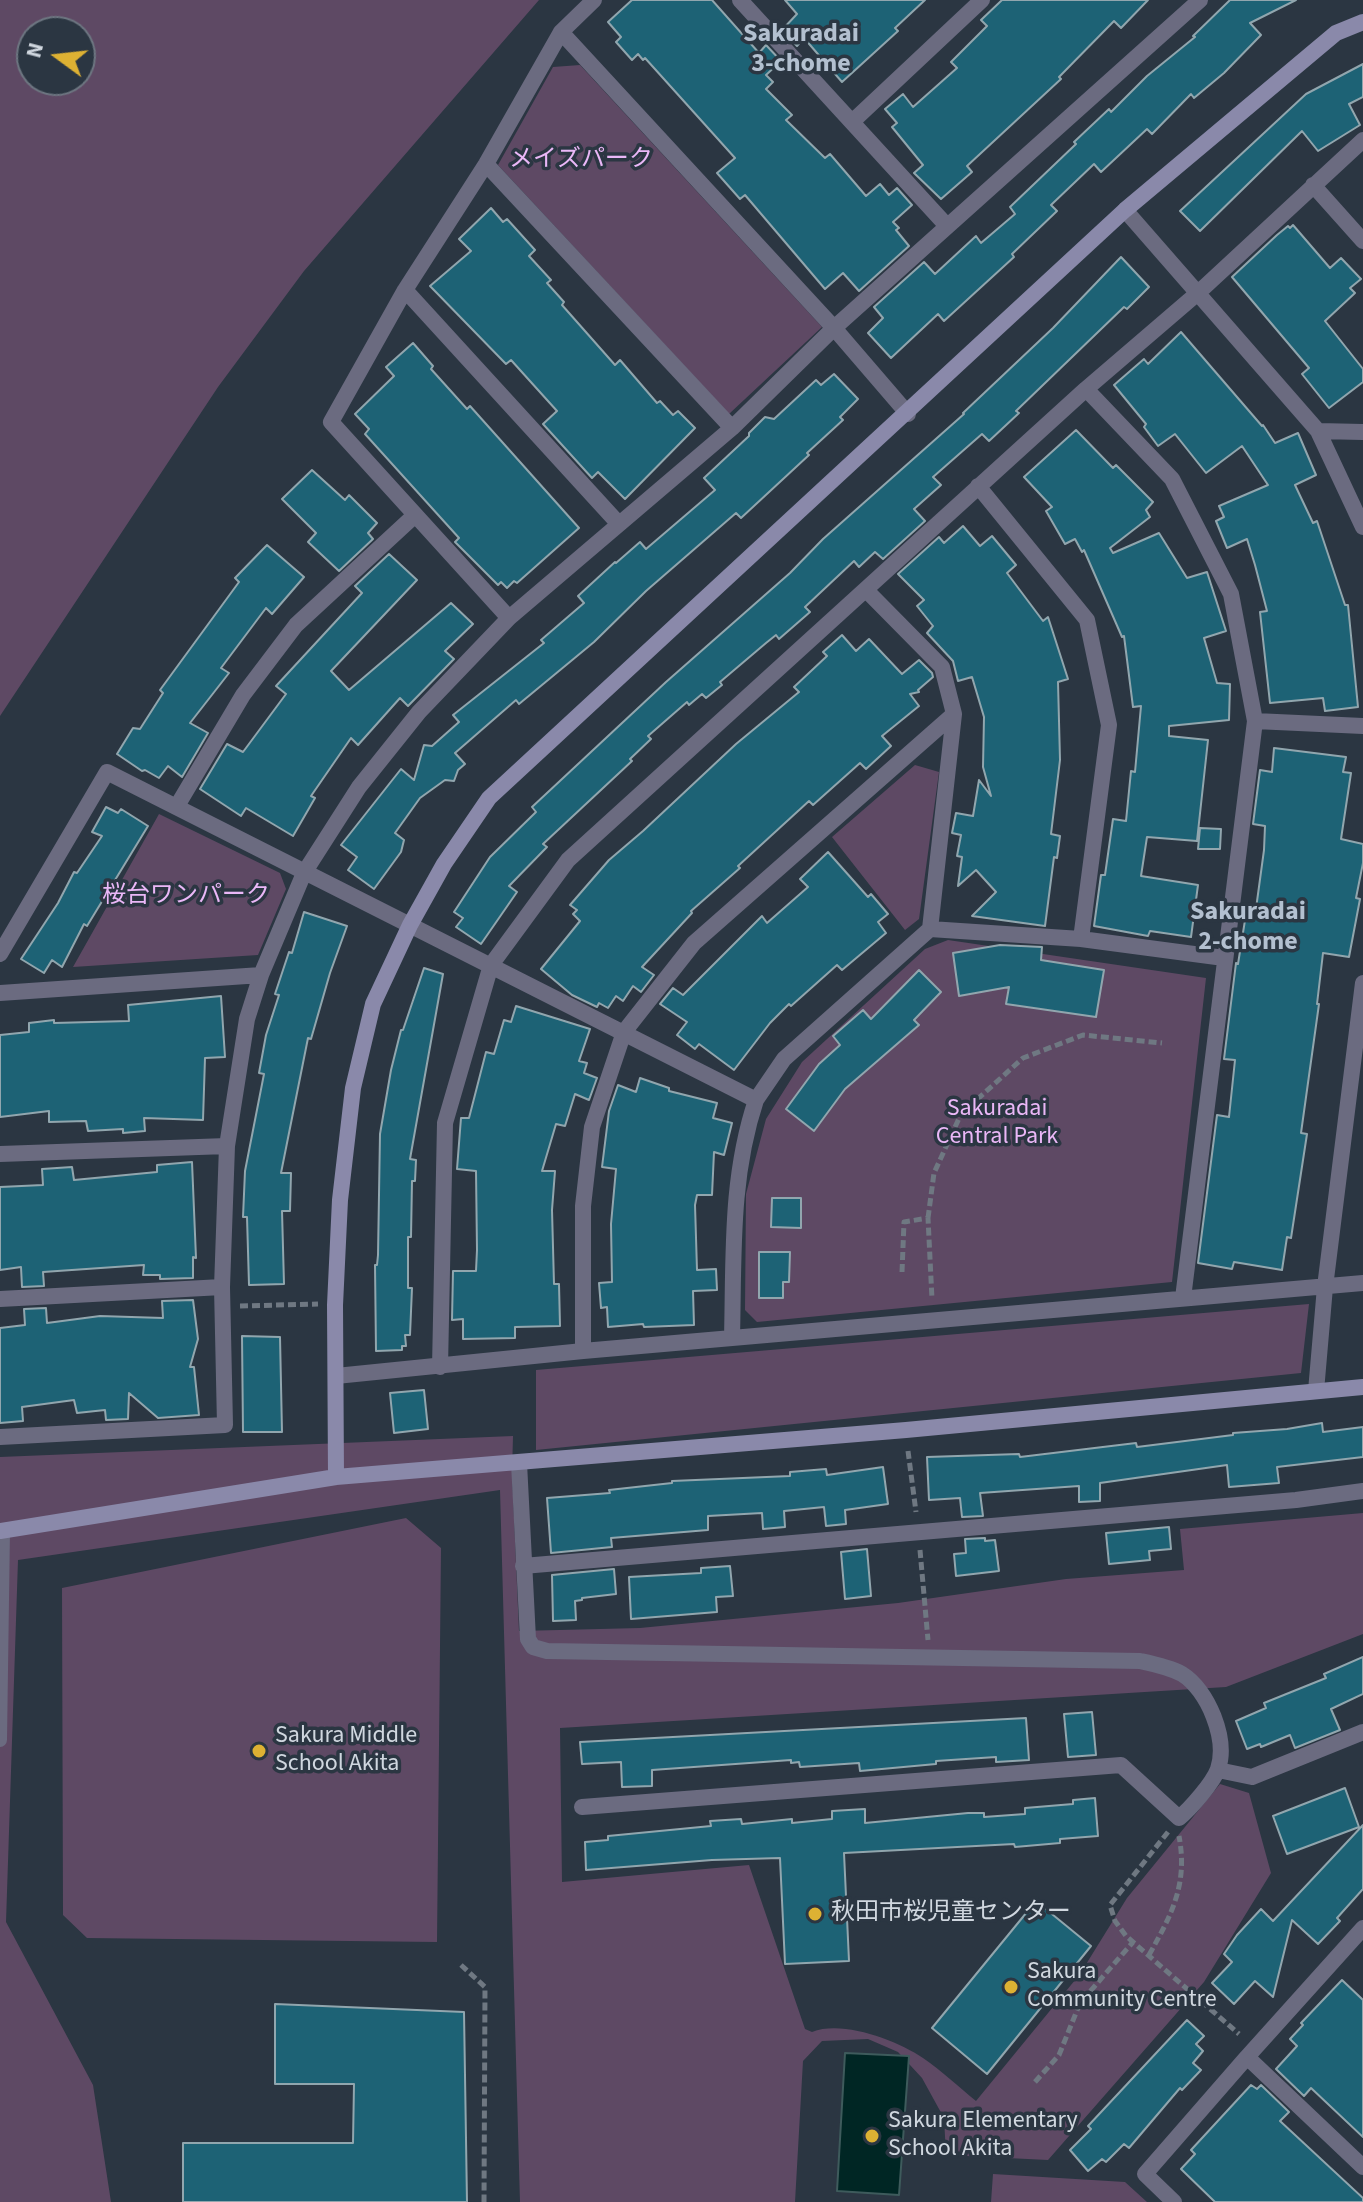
<!DOCTYPE html>
<html>
<head>
<meta charset="utf-8">
<style>
  body { margin:0 }
  #map { position:relative; width:1363px; height:2202px; overflow:hidden; background:#2b3642; font-family:"Source Sans 3",sans-serif }
  canvas { display:block }
  .north { position:absolute; left:16px; top:16px; width:80px; height:80px; box-sizing:border-box; background:#2b3642; border:2px solid #6d7681; border-radius:50%; rotate:285deg; font-size:22px; font-weight:700; line-height:32px; text-align:center; color:#d0d7df }
  .north::after { content:''; display:block; margin:auto; width:28px; height:36px; background:#ddb133; clip-path:polygon(50% 0,100% 100%,50% 72%,0 100%) }
</style>
</head>
<body>
<div id="map">
<canvas width="1363" height="2202"></canvas>
<div class="north">N</div>
</div>
<script>
const ctx = document.querySelector('canvas').getContext('2d');
ctx.lineJoin = 'round';
function fillPath(path, color) { ctx.fillStyle = color; ctx.fill(path, 'evenodd'); }
function stroke(path, color, width, dash) { ctx.strokeStyle = color; ctx.lineWidth = width; ctx.lineCap = dash ? 'butt' : 'round'; ctx.setLineDash(dash || []); ctx.stroke(path); }
function write(font, color, halo, rows, align = 'center') {
  ctx.font = font + ' "Source Sans 3","Noto Sans JP",sans-serif'; ctx.lineWidth = 7; ctx.setLineDash([]); ctx.textBaseline = 'middle'; ctx.strokeStyle = halo; ctx.fillStyle = color; for (const [text, x, y, turn = 0] of rows) {
    ctx.save(); ctx.translate(x, y); ctx.rotate((+turn || 0) * Math.PI / 180); ctx.textAlign = isNaN(turn) ? turn : align; if (halo) ctx.strokeText(text, 0, 0); ctx.fillText(text, 0, 0); ctx.restore();
  }
}
fillPath(new Path2D(`
  M0,0H539L304,271L218,387L0,716ZM32,32H80V80H32Z
  M580,65L822,327L729,414L498,165L553,67Z
  M915,765L939,772L919,919L905,930L832,837Z
  M159,814L280,873L286,889L258,955L73,967Z
  M948,940L1206,978L1172,1282L757,1322L745,1310L746,1194L766,1119L802,1062L925,949Z
  M1309,1304L1301,1373L536,1450V1370Z
  M513,1436L512,1473L519,1631L640,1628L898,1603L1066,1579L1184,1570L1180,1529L1363,1513V1634L1226,1687L560,1728L562,1882L749,1865L805,2029L812,2032C843,2020 896,2040 923,2058C942,2071 959,2087 976,2101L1080,1974L1127,1898L1220,1784L1249,1793L1271,1873L1204,1982L1048,2160L946,2155L944,2118L922,2078L898,2052L868,2039L822,2041L803,2061L795,2202H520L500,1490L18,1560L6,1922L93,2085L111,2202H0V1457Z
  M406,1518L441,1548L437,1942L87,1938L63,1915L62,1588Z
  M993,2174L1125,2182L1147,2202H991Z`), '#5e4964');
const water = new Path2D(`
  M845,2053L909,2056L899,2195L837,2191Z`);
fillPath(water, '#002624');
stroke(water, '#3e5b5c', 2);
const building = new Path2D(`
  M632,0H712L759,53L766,45L781,61L766,75L773,82L766,89L792,115L786,120L825,158L830,154L866,196L880,184L889,195L897,188L912,205L893,222L899,228L896,230L909,246L859,291L843,273L825,289L745,195L740,199L717,173L735,158L645,58L643,60L638,54L632,60L616,42L621,37L608,22Z
  M785,0H925L895,28L898,31L842,82L804,38L797,46L782,30L797,14Z
  M1002,0H1148L1121,28L1114,21L1059,77L1061,79L967,166L972,172L941,199L914,173L923,165L892,127L897,123L885,109L903,94L913,107L957,68L951,62L987,26L981,20Z
  M1230,0H1296L1250,23L1261,35L1224,73L1194,98L1191,94L1152,134L1147,129L1101,172L1094,164L1051,205L1057,211L1012,254L1014,257L944,321L938,314L891,358L868,333L883,318L874,307L924,262L935,274L976,236L981,243L1015,214L1010,207L1076,144L1074,142L1109,109L1111,112L1147,76L1195,37L1193,36Z
  M1363,64V97L1349,104L1360,125L1318,151L1302,131L1200,231L1180,211L1306,94Z
  M491,208L503,222L507,219L535,250L529,256L551,280L547,283L564,302L562,305L615,365L620,360L657,403L660,401L673,415L678,411L695,428L625,499L598,472L592,478L543,424L557,411L511,360L506,364L430,286L471,251L459,239Z
  M1293,225L1330,268L1341,258L1361,279L1350,288L1355,293L1325,321L1363,369V382L1329,408L1302,374L1309,368L1232,277L1277,235L1288,226L1290,228Z
  M1121,257L1149,287L1127,309L1124,307L1016,411L1019,413L989,441L982,434L933,477L941,485L914,509L925,521L883,559L875,552L859,567L854,561L805,607L810,612L779,639L776,635L766,643L720,682L722,685L706,698L702,694L689,705L687,702L648,736L651,739L630,759L632,761L543,844L547,847L509,886L517,892L481,944L456,927L463,918L454,912L490,857L536,812L532,807L666,682L790,573L823,539L964,414L963,413L1053,328Z
  M1181,332L1262,426L1263,425L1275,443L1298,433L1316,475L1295,485L1313,523L1317,521L1345,605H1348L1358,707L1325,711L1323,698L1270,703L1260,612L1267,611L1255,565L1247,539L1227,548L1216,521L1224,517L1219,506L1268,485L1242,446L1206,473L1175,434L1158,446L1144,427L1146,424L1114,385L1144,359L1148,364Z
  M413,343L433,366L431,369L467,409L470,406L579,528L517,583L514,581L507,588L501,582L498,585L455,542L459,538L365,434L369,429L355,414L394,376L386,367Z
  M834,374L858,399L840,417L843,420L807,453L809,455L741,518L736,513L646,591L594,642L519,704L516,700L455,753L465,764L458,770L454,781L445,780L420,798L395,833L404,840L401,852L374,889L348,870L357,857L341,845L401,769L414,780L424,745L432,746L459,722L453,715L544,643L541,640L584,603L578,596L615,562L616,563L640,542L646,549L715,490L704,478L749,436V433L765,417L774,419L816,380L821,385Z
  M1076,430L1113,468L1116,465L1153,502L1146,510L1150,517L1110,548L1113,553L1159,533L1187,578L1207,572L1226,631L1204,638L1217,683L1230,684L1229,720L1169,726V736L1208,740L1197,841L1147,837L1141,876L1198,885L1191,937L1150,931L1148,936L1094,926L1101,875H1105L1113,819L1126,821L1131,771L1135,772L1141,706L1133,707L1124,636L1122,637L1084,550L1082,552L1075,539L1065,544L1046,511L1052,507L1024,477Z
  M312,470L345,500L349,495L377,523L368,533L373,539L339,571L308,542L316,533L282,499Z
  M963,526L980,546L992,536L1016,565L1007,573L1043,621L1048,617L1068,679L1058,682L1060,760L1051,834L1060,836L1057,858L1054,857L1045,926L972,916L996,892L976,870L958,886L962,857L957,856L961,835L952,833L956,813L973,816L979,780L991,796L983,767L984,717L972,677L958,681L953,661L927,633L933,626L917,606L924,600L898,574L939,537L944,543Z
  M267,545L304,577L272,614L266,608L221,668L229,673L190,723L208,733L182,777L168,766L159,778L145,770L142,771L117,754L133,728L140,729L163,693L160,690L239,582L235,578Z
  M389,554L417,580L331,671L349,690L451,603L473,624L445,651L454,659L408,706L400,698L358,745L351,738L311,796L315,798L293,836L246,808L241,816L200,789L227,744L243,752L286,694L276,686L362,593L355,586Z
  M842,635L856,651L869,639L902,674L919,660L932,673L933,677L918,690L919,692L910,694L919,706L882,736L891,746L866,769L860,763L813,805L809,801L738,866L740,868L691,911L692,913L642,967L654,975L641,992L633,986L623,1001L616,996L608,1008L599,1003L597,1007L572,995L541,969L580,921L573,914L577,910L570,905L609,860L643,831L736,744L799,692L794,687L827,656L823,652Z
  M1274,748L1346,757L1343,772L1351,773L1341,839L1363,844V863L1356,898L1360,899L1349,957L1323,953L1317,1004H1319L1301,1133L1307,1134L1291,1238L1287,1237L1282,1270L1234,1262L1232,1269L1198,1263L1217,1115L1229,1117L1235,1060L1224,1059L1236,963L1238,964L1246,914L1255,916L1264,850L1265,826L1253,824L1260,770L1272,772Z
  M106,807L118,813L121,809L148,826L87,926L84,924L62,967L52,960L44,973L21,959L58,903L74,872L77,873L102,836L92,832Z
  M1200,828L1221,829L1220,849H1198Z
  M828,852L868,897L871,894L888,914L878,922L886,933L842,970L837,965L791,1006L789,1004L770,1023L734,1070L699,1044L695,1049L677,1035L687,1022L660,1004L673,988L683,995L762,916L767,923L808,887L800,879Z
  M304,912L347,926L330,973L311,1039L308,1038L281,1173H291L290,1211H282L284,1284L249,1285L247,1217H243L245,1171L264,1074L259,1073L266,1035L279,995L275,994L289,952L292,953Z
  M1000,945L1042,947L1041,960L1104,970L1096,1017L1006,1004L1009,987L959,996L953,953Z
  M424,968L443,974L410,1159L416,1160L415,1181H412L411,1237H408V1288H412L410,1335H405L406,1346H402V1350L376,1351L375,1265H377L378,1255L380,1134L391,1070L401,1030H403Z
  M919,970L941,992L914,1020L919,1025L845,1089L814,1131L786,1109L819,1064L840,1045L833,1036L863,1010L871,1019Z
  M221,996L225,1057L205,1058L203,1120L144,1118L145,1131L123,1133V1129L88,1131L86,1121L49,1122V1111L0,1117V1035L29,1032V1023L54,1020V1023L129,1021L128,1005Z
  M516,1006L590,1029L579,1061L587,1063L584,1073L597,1078L589,1100L575,1094L565,1126L556,1124L542,1171H555L552,1210L554,1284H559L560,1326L515,1327V1338L463,1339V1319L452,1320L453,1271H476L477,1250L476,1171L457,1169L461,1118H469L486,1052L494,1054L504,1020L511,1022Z
  M640,1078L669,1088V1091L717,1103L713,1118L732,1123L724,1155L714,1152L712,1195H697L695,1205L697,1270L716,1269L717,1290L693,1291L694,1325L644,1327L643,1324L608,1327L607,1307L601,1308L599,1283L612,1282L611,1224L616,1169L602,1167L609,1111L618,1085L636,1092Z
  M192,1162L196,1258L193,1257V1278L160,1279V1275H143L144,1265L43,1272L44,1286L22,1287L21,1267L0,1270V1187L43,1185L42,1169L72,1167L74,1180L157,1172V1165Z
  M772,1198H801V1228L771,1227Z
  M759,1252H790L789,1282H783V1298H759Z
  M193,1300L198,1339L190,1367H194L199,1415L158,1418L129,1393L128,1419L106,1420L105,1410L77,1413L74,1400L22,1407L23,1421L0,1423V1328L25,1325L24,1309L46,1308L47,1323L100,1316L163,1318L162,1301Z
  M242,1336L280,1337L282,1432H243Z
  M424,1390L428,1429L394,1433L390,1393Z
  M1322,1423L1323,1432L1363,1427V1457L1277,1467L1279,1483L1229,1487L1227,1465L1100,1483V1501L1079,1502V1486L980,1493L983,1516L962,1517L960,1498L929,1500L927,1457L1019,1454L1020,1457L1136,1443L1137,1447L1233,1435V1433L1287,1429Z
  M883,1467L888,1504L845,1510L846,1524L826,1526L824,1507L784,1511L785,1527L763,1529L762,1513L708,1516V1530L611,1538L612,1547L551,1553L547,1498L610,1493L609,1490L672,1483V1481L790,1476V1472L826,1469L827,1475Z
  M1169,1527L1171,1549L1149,1551L1150,1560L1109,1564L1106,1533Z
  M985,1538V1541L995,1540L999,1571L956,1576L954,1554L966,1553L965,1539Z
  M867,1549L871,1596L845,1599L841,1552Z
  M730,1566L733,1596L716,1597L717,1612L631,1619L629,1577L701,1573V1568Z
  M614,1569L616,1594L582,1598V1600L575,1601L576,1620L553,1621L552,1575Z
  M1363,1657V1694L1331,1709L1340,1730L1295,1748L1290,1735L1261,1747L1260,1744L1247,1749L1236,1721L1266,1708L1264,1703L1326,1678L1324,1674Z
  M1092,1712L1096,1755L1068,1757L1064,1714Z
  M1026,1718L1029,1760L996,1762V1757L936,1761V1764L860,1771L859,1763L800,1767L799,1762L791,1763V1760L652,1770V1786L622,1787L621,1762L582,1764L580,1742Z
  M1345,1788L1359,1827L1287,1854L1273,1816Z
  M1095,1798L1098,1836L1060,1839V1843L1015,1847L1014,1844L844,1853L849,1961L785,1964L780,1858L712,1860L586,1870L585,1842L608,1840V1836L711,1826L710,1821L741,1819L742,1824L792,1819V1823L832,1819V1811L865,1809V1823L968,1813H984V1817L1025,1814V1808L1073,1804V1800Z
  M1363,1825V1889L1337,1918L1340,1921L1318,1944L1292,1920L1273,1997L1255,1981L1234,2004L1212,1983L1232,1962L1224,1954L1237,1935L1261,1909L1273,1921Z
  M1036,1901L1091,1946L987,2074L932,2028Z
  M1342,1980L1363,2000V2137L1311,2088L1304,2096L1276,2069L1297,2046L1290,2039L1303,2025L1301,2023Z
  M275,2004L464,2012L467,2202H183V2143H353L354,2084H275Z
  M1187,2020L1204,2036L1196,2044L1203,2051L1193,2063L1201,2070L1182,2090L1180,2088L1129,2148L1124,2144L1106,2162L1102,2159L1088,2171L1070,2150L1091,2129L1088,2126Z
  M1251,2085L1257,2089L1261,2085L1289,2112L1280,2121L1363,2198V2202H1215L1181,2169L1195,2154L1191,2150Z`);
fillPath(building, '#1d6275');
stroke(building, '#91a6ae', 2);
stroke(new Path2D(`
  M928,1218L934,1173L961,1114L1023,1058L1083,1035L1162,1043
  M902,1272L904,1222L928,1218L932,1299
  M240,1306L318,1304
  M908,1451L916,1512
  M920,1550L928,1640
  M1168,1832L1110,1905L1115,1921L1126,1936L1239,2034
  M1149,1955C1172,1914 1188,1884 1179,1836
  M461,1965L485,1987L484,2202
  M1035,2082L1059,2055L1080,2003L1133,1942`), '#6f7882', 5, [8, 4]);
stroke(new Path2D(`
  M0,1740L3,1530`), '#6b6b80', 14);
stroke(new Path2D(`
  M740,0L947,226
  M561,32L834,328L908,414
  M852,122L982,0
  M486,164L732,428
  M1313,185L1363,241
  M1125,210L1318,431L1363,527
  M405,290L618,523
  M1086,389L1172,479L1231,594L1255,721L1183,1298
  M1318,431L1363,432
  M978,486L1087,620L1109,725L1081,939
  M866,590L942,667L954,714L930,929
  M509,618L331,422L405,290L486,164L561,32L594,0
  M1255,721L1363,726
  M177,806L243,695L296,625L414,516
  M0,954L107,772L756,1100L784,1059L930,929L1081,939L1224,958
  M0,993L261,975
  M0,1154L227,1146
  M0,1299L222,1287
  M732,1338C734,1256 730,1178 756,1100
  M583,1351V1206L592,1127L624,1032L694,943L954,714
  M440,1367L445,1123L491,965L568,860L1086,389L1199,292L1363,140
  M336,1376L583,1351L1363,1283
  M1316,1391L1325,1287L1363,983
  M0,1437L225,1425L222,1287L227,1146L247,1019L261,975L304,873L359,787L419,712L509,618L732,428L834,328L1200,0
  M519,1463L528,1639L533,1647L547,1651L1140,1661C1154,1664 1169,1667 1182,1674C1208,1690 1228,1739 1218,1769C1213,1783 1190,1809 1179,1818L1121,1765L582,1807
  M523,1566L1296,1500L1363,1491
  M1218,1770L1252,1777L1363,1732
  M1363,1928L1247,2057L1363,2167
  M1174,2202L1145,2174L1247,2057`), '#6b6b80', 16);
stroke(new Path2D(`
  M336,1477L335,1305L340,1200L353,1088L373,1004L410,925L444,864L489,798L1125,210L1336,33L1363,22
  M0,1531L336,1477L906,1430L1363,1387`), '#8a89aa', 16);
for (const [x, y, r, color] of [
  [259,1751,8,"#ddb133"],
  [815,1914,8,"#ddb133"],
  [1011,1987,8,"#ddb133"],
  [872,2136,8,"#ddb133"]
]) { const dot = new Path2D(); dot.arc(x, y, r, 0, 2 * Math.PI); ctx.fillStyle = color; ctx.fill(dot); stroke(dot, '#2b3642', 3); }
write('24px', '#eab7f7', '#2b3642', [
  ["メイズパーク",581,161],
  ["桜台ワンパーク",186,897],
  ["Sakuradai",997,1110],
  ["Central Park",997,1138]
]);
write('24px', '#d0d7df', '#2b3642', [
  ["Sakura Middle",275,1737],
  ["School Akita",275,1765],
  ["秋田市桜児童センター",831,1914],
  ["Sakura",1027,1973],
  ["Community Centre",1027,2001],
  ["Sakura Elementary",888,2122],
  ["School Akita",888,2150]
], 'left');
write('bold 26px', '#b3c0d0', '#2b3642', [
  ["Sakuradai",801,35],
  ["3-chome",801,65],
  ["Sakuradai",1248,913],
  ["2-chome",1248,943]
]);
</script>
</body>
</html>
